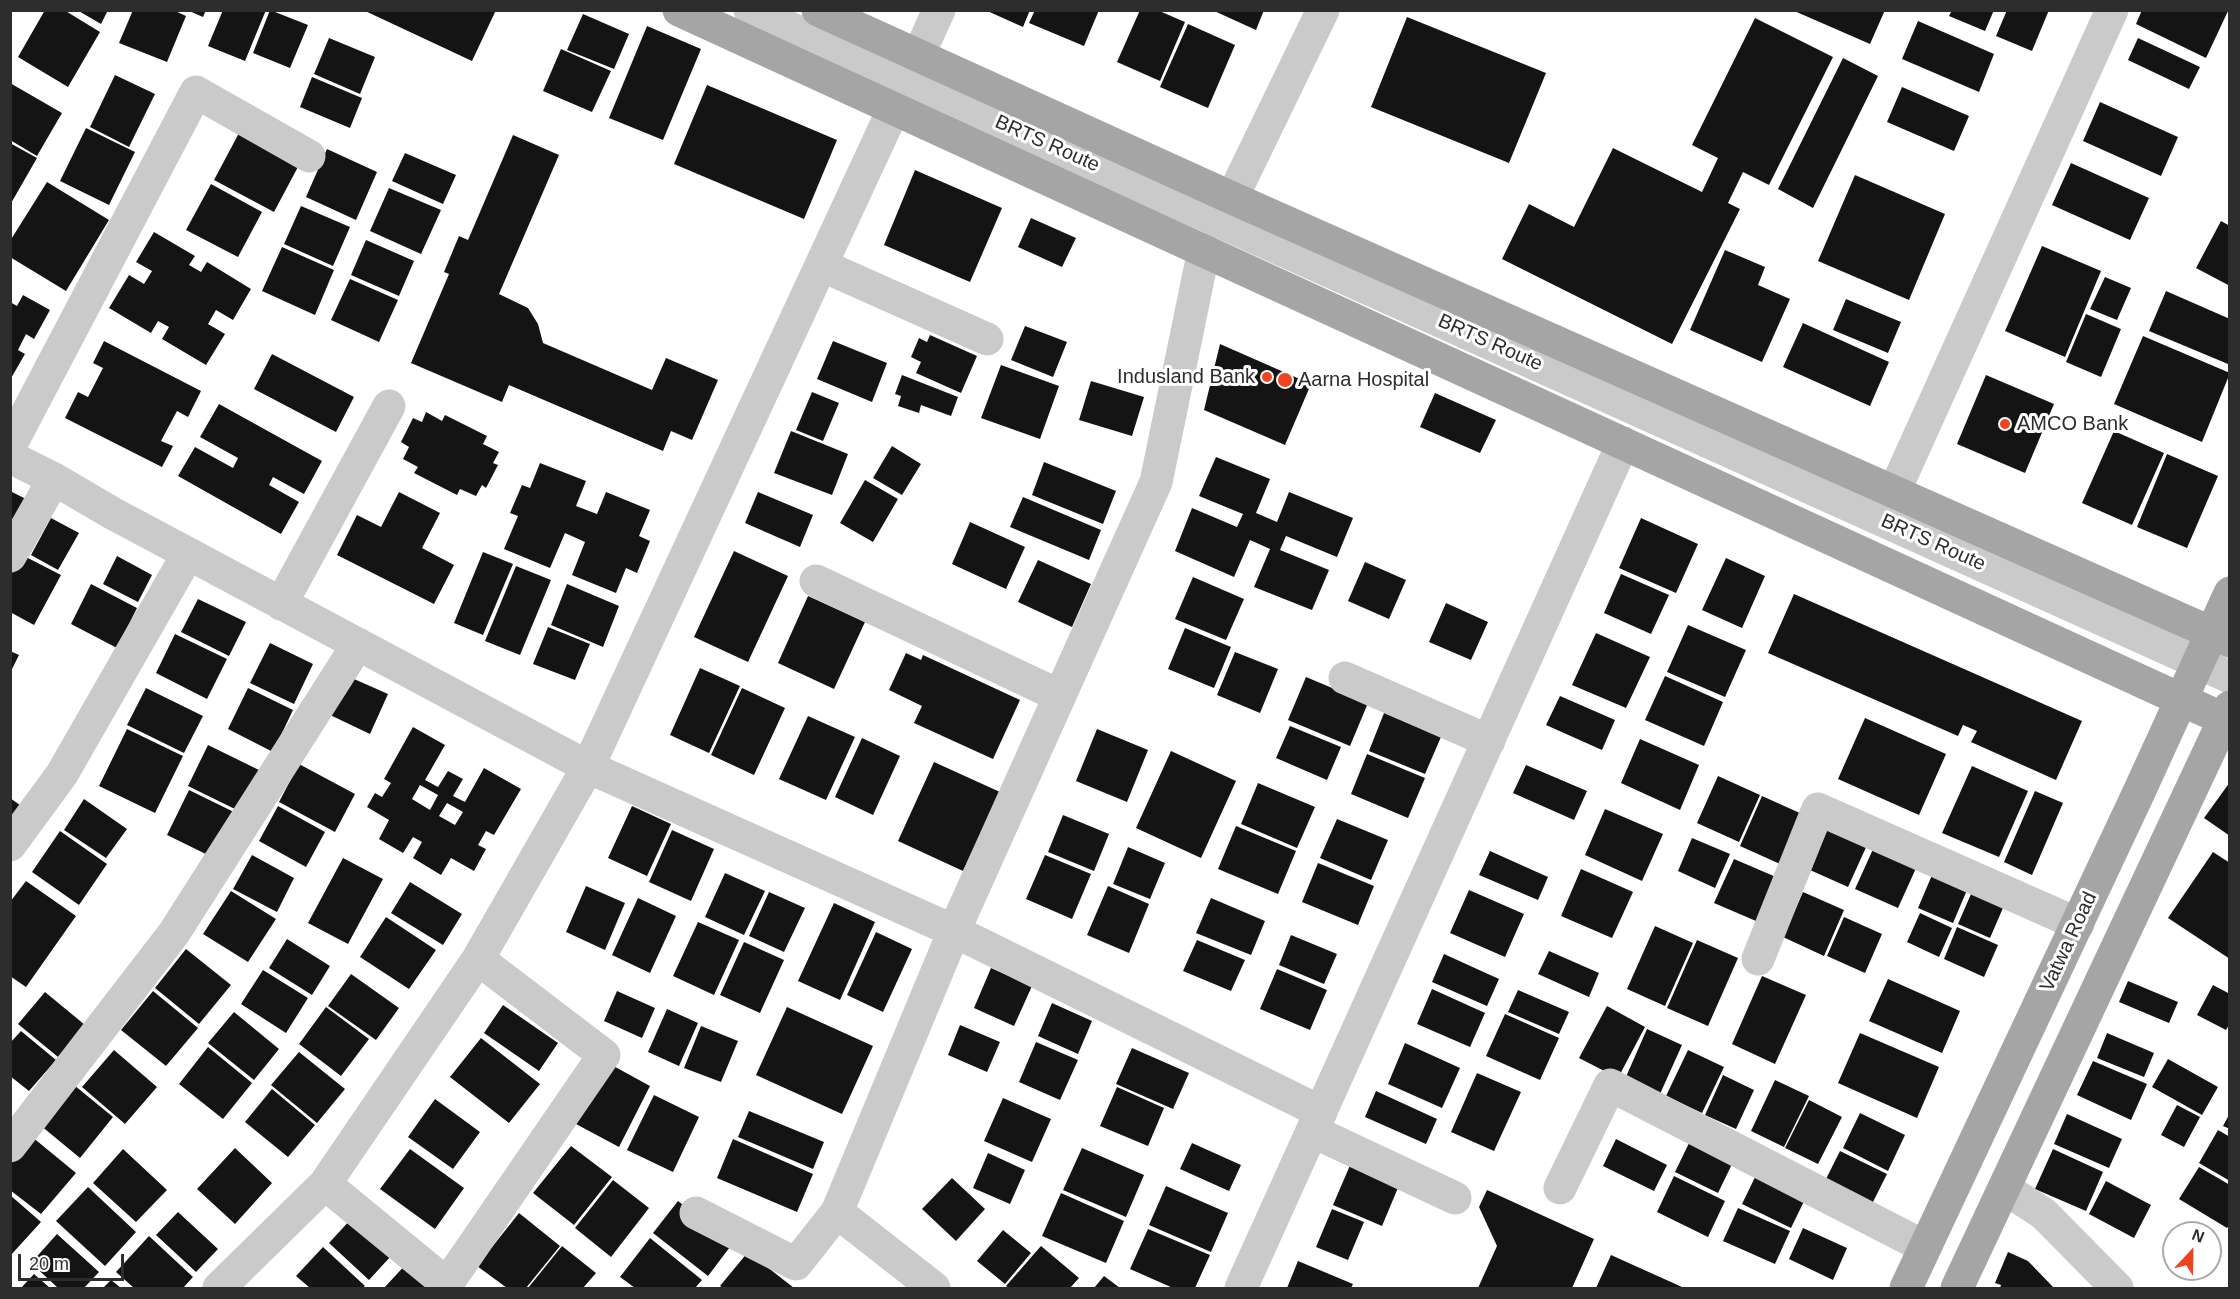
<!DOCTYPE html>
<html>
<head>
<meta charset="utf-8">
<style>
  body { margin:0 }
  #map { position:relative; width:2240px; height:1299px; overflow:hidden; background:#fff; font-family:Helvetica,sans-serif }
  canvas { display:block }
  .frame { position:absolute; inset:0; border:12px solid #2d2d2d; pointer-events:none }
  .north { position:absolute; left:2162px; top:1221px; width:60px; height:60px; box-sizing:border-box; background:#fff; border:2px solid #ababab; border-radius:50%; rotate:22deg; font-size:16px; font-weight:700; line-height:24px; text-align:center; color:#2d2d2d }
  .north::after { content:''; display:block; margin:auto; width:21px; height:27px; background:#f04323; clip-path:polygon(50% 0,100% 100%,50% 72%,0 100%) }
  .scale { position:absolute; left:18px; top:1254px; width:106px; height:27px; box-sizing:border-box; border:3px solid #2d2d2d; border-top:0; padding-left:8px; font-size:18px; line-height:21px; white-space:nowrap; color:#2d2d2d; -webkit-text-stroke:4px #fff; paint-order:stroke }
</style>
</head>
<body>
<div id="map">
<canvas width="2240" height="1299"></canvas>
<div class="frame"></div>
<div class="north">N</div>
<div class="scale">20 m</div>
</div>
<script>
const ctx = document.querySelector('canvas').getContext('2d');
ctx.lineJoin = 'round';
function fillPath(path, color) { ctx.fillStyle = color; ctx.fill(path, 'evenodd'); }
function stroke(path, color, width, dash) { ctx.strokeStyle = color; ctx.lineWidth = width; ctx.lineCap = dash ? 'butt' : 'round'; ctx.setLineDash(dash || []); ctx.stroke(path); }
function write(font, color, halo, rows, align = 'center') {
  ctx.font = font + ' Helvetica,sans-serif'; ctx.lineWidth = 6; ctx.setLineDash([]); ctx.textBaseline = 'middle'; ctx.strokeStyle = halo; ctx.fillStyle = color; for (const [text, x, y, turn = 0] of rows) {
    ctx.save(); ctx.translate(x, y); ctx.rotate((+turn || 0) * Math.PI / 180); ctx.textAlign = isNaN(turn) ? turn : align; if (halo) ctx.strokeText(text, 0, 0); ctx.fillText(text, 0, 0); ctx.restore();
  }
}
fillPath(new Path2D(`
  M45,10H64L100,32L68,87L18,57Z
  M77,10H108L101,24Z
  M133,10H173L186,16L167,62L119,43Z
  M187,10H206L203,17Z
  M223,10H266L245,61L208,46Z
  M270,10L308,25L290,68L253,53Z
  M363,10H496L472,61Z
  M985,10H1030L1023,27Z
  M1035,10H1099L1084,46L1029,23Z
  M1140,10H1157L1185,22L1160,81L1117,62Z
  M1212,10H1264L1256,30Z
  M1792,10H1885L1870,44Z
  M1952,10H1994L1985,31L1949,16Z
  M2007,10H2049L2032,51L1996,36Z
  M2142,10H2227L2228,11L2206,58L2136,24Z
  M583,14L629,34L614,69L567,50Z
  M1407,17L1546,73L1509,163L1371,107Z
  M1755,18L1833,57L1769,185L1743,172L1728,203L1740,209L1672,344L1502,259L1529,204L1574,227L1613,148L1702,192L1718,158L1692,145Z
  M1918,21L1994,54L1979,92L1902,59Z
  M1188,24L1235,45L1208,108L1160,87Z
  M647,26L701,49L663,140L609,118Z
  M329,38L375,57L360,94L314,74Z
  M2138,38L2200,67L2189,89L2128,60Z
  M561,49L611,71L592,112L543,91Z
  M1843,58L1878,76L1813,208L1778,189Z
  M115,75L155,94L129,147L90,127Z
  M312,77L362,98L350,128L300,107Z
  M10,83L62,113L37,156L10,140Z
  M707,85L837,140L804,219L674,164Z
  M1902,87L1969,116L1954,151L1887,122Z
  M2100,102L2178,137L2161,176L2083,141Z
  M86,128L135,152L109,205L60,181Z
  M239,133L299,165L274,212L214,180Z
  M513,135L559,155L499,294L528,308L538,324L543,343L652,390L666,358L718,380L692,440L671,431L663,451L509,385L502,402L411,363L449,274L444,272L459,236L468,240Z
  M10,143L37,158L10,205Z
  M327,149L377,172L356,220L306,197Z
  M405,153L456,175L443,204L392,181Z
  M2071,163L2149,198L2130,240L2052,205Z
  M915,170L1002,208L970,282L884,245Z
  M1855,175L1945,214L1909,300L1818,261Z
  M47,182L109,220L66,291L10,257V241Z
  M211,184L262,212L238,257L186,230Z
  M389,188L441,210L421,254L370,231Z
  M301,206L350,227L333,266L284,244Z
  M1031,218L1076,238L1062,267L1018,247Z
  M2221,221L2230,226V286L2196,268Z
  M154,232L195,256L189,265L201,272L207,262L251,289L233,320L216,310L208,324L225,334L206,365L162,339L169,327L158,321L151,333L109,308L129,275L144,284L152,271L136,262Z
  M366,240L414,261L399,296L351,275Z
  M2042,246L2101,271L2065,357L2005,331Z
  M282,247L334,270L315,315L262,291Z
  M1725,250L1765,267L1758,285L1790,299L1762,362L1690,330Z
  M2105,277L2131,288L2117,320L2090,309Z
  M350,279L398,300L379,342L331,320Z
  M2166,291L2230,319V360L2228,364L2149,331Z
  M23,295L50,310L34,339L26,334L18,350L25,354L10,380V302L17,306Z
  M1846,299L1901,322L1888,353L1833,330Z
  M2086,314L2121,329L2101,377L2066,362Z
  M1803,323L1889,362L1870,406L1783,367Z
  M1025,326L1067,342L1053,377L1011,360Z
  M930,335L977,356L961,393L916,373L921,362L911,357L919,338L927,342Z
  M2143,336L2230,373L2202,442L2114,404Z
  M104,341L201,391L188,417L177,411L161,441L173,446L162,467L65,418L78,392L88,397L103,368L93,363Z
  M833,341L887,363L872,402L817,379Z
  M1220,344L1311,384L1285,445L1204,410Z
  M272,354L354,397L336,432L254,389Z
  M1001,365L1059,386L1040,439L981,418Z
  M902,375L958,397L951,416L921,405L919,413L898,406L901,396L895,394Z
  M1986,375L2054,404L2025,473L1957,444Z
  M1091,381L1144,397L1132,436L1079,420Z
  M812,392L839,403L823,441L796,430Z
  M1435,393L1496,420L1480,453L1420,427Z
  M219,404L322,461L304,494L273,477L269,485L299,502L281,534L178,476L195,447L233,468L238,458L200,437Z
  M426,412L442,421L445,415L487,436L483,444L499,452L493,463L498,465L486,488L482,485L476,496L460,489L457,495L414,473L418,467L403,459L409,447L401,442L413,418L422,422Z
  M791,431L848,454L832,495L774,473Z
  M2114,431L2164,453L2132,525L2082,503Z
  M892,446L921,464L902,495L873,478Z
  M2167,454L2218,476L2187,548L2137,527Z
  M1216,457L1270,479L1256,513L1277,522L1289,492L1353,518L1337,557L1286,536L1280,550L1329,570L1312,610L1254,587L1270,549L1250,540L1234,577L1175,551L1192,508L1237,527L1243,514L1199,496Z
  M1044,462L1116,491L1103,524L1032,495Z
  M540,463L586,481L576,506L597,514L606,492L650,510L639,536L650,541L637,573L626,568L616,593L572,575L585,542L565,533L550,568L504,549L518,516L510,513L522,485L530,488Z
  M865,480L898,499L873,542L840,523Z
  M10,491L26,499L10,527Z
  M399,492L440,513L422,548L454,565L434,604L337,555L357,515L381,527Z
  M758,492L813,515L800,547L745,523Z
  M1023,497L1101,530L1089,560L1010,527Z
  M51,518L79,533L58,570L31,555Z
  M1641,518L1698,544L1676,593L1619,568Z
  M970,522L1025,547L1006,589L952,564Z
  M734,551L788,576L748,662L694,637Z
  M483,552L513,564L483,635L454,623Z
  M22,555L61,575L34,625L10,612V576Z
  M117,556L152,575L138,602L103,584Z
  M1726,558L1765,576L1742,628L1702,610Z
  M1038,560L1091,584L1072,627L1018,602Z
  M1365,562L1406,580L1389,619L1348,601Z
  M516,566L551,580L520,655L485,641Z
  M1621,574L1669,595L1651,634L1604,613Z
  M1193,577L1244,599L1226,640L1175,619Z
  M91,584L137,608L117,648L71,624Z
  M567,584L619,606L603,647L551,625Z
  M1794,594L2082,721L2056,780L1971,742L1977,731L1963,725L1958,736L1768,653Z
  M808,596L865,622L834,689L778,663Z
  M198,599L246,622L229,656L181,632Z
  M1446,603L1488,622L1471,660L1429,642Z
  M1688,625L1746,650L1725,697L1667,672Z
  M548,627L590,644L575,680L533,664Z
  M1185,628L1231,647L1214,688L1168,669Z
  M1596,633L1650,657L1626,708L1572,685Z
  M175,634L227,659L207,699L156,673Z
  M270,643L313,664L294,704L250,683Z
  M10,651L19,655L10,673Z
  M1235,652L1278,669L1260,713L1217,695Z
  M906,653L921,660L923,655L1020,700L993,759L914,723L922,706L889,690Z
  M700,668L740,686L709,753L670,735Z
  M345,675L388,694L370,734L328,714Z
  M1665,676L1723,702L1704,746L1645,720Z
  M1306,677L1368,703L1350,746L1288,720Z
  M146,688L203,716L184,753L127,725Z
  M248,688L293,710L273,752L228,729Z
  M742,688L785,708L754,775L711,755Z
  M1560,696L1615,720L1602,750L1546,725Z
  M1384,713L1441,737L1425,774L1369,751Z
  M808,716L855,737L826,800L779,779Z
  M1865,718L1946,754L1919,815L1838,779Z
  M1290,726L1341,747L1327,780L1276,758Z
  M413,727L445,745L425,780L438,787L448,771L463,779L453,796L465,802L484,768L521,789L494,835L486,831L478,845L486,849L474,871L451,858L441,875L413,858L422,842L413,837L403,853L379,839L389,820L367,807L375,793L382,797L391,783L384,779ZM420,785L438,795L430,810L412,799ZM447,803L463,812L455,825L439,816Z
  M127,729L183,756L155,813L99,786Z
  M1097,729L1148,750L1127,802L1076,781Z
  M862,738L900,756L873,815L835,797Z
  M1640,739L1699,765L1680,810L1621,783Z
  M208,745L261,771L241,812L188,786Z
  M1171,751L1236,781L1201,858L1136,828Z
  M1367,754L1425,778L1408,818L1351,794Z
  M934,762L1000,792L963,871L898,841Z
  M299,764L355,794L335,832L279,802Z
  M1526,765L1587,791L1574,820L1513,793Z
  M1972,766L2028,791L1999,857L1942,833Z
  M1718,776L1760,795L1739,842L1697,823Z
  M2230,782V836L2204,818Z
  M1258,783L1315,807L1297,848L1241,824Z
  M189,790L238,814L216,859L167,835Z
  M2035,791L2063,803L2032,875L2004,862Z
  M1762,796L1802,814L1780,864L1740,846Z
  M10,798L27,810L10,832Z
  M84,799L127,829L106,858L64,830Z
  M278,806L325,832L306,867L259,841Z
  M632,806L671,824L647,876L608,858Z
  M1605,809L1663,834L1642,881L1585,855Z
  M1063,815L1109,834L1094,871L1048,852Z
  M1337,819L1388,840L1371,880L1320,858Z
  M1236,826L1296,851L1278,894L1218,869Z
  M1829,826L1868,843L1848,887L1810,870Z
  M672,830L714,849L691,901L649,882Z
  M60,831L107,864L79,905L32,872Z
  M1692,838L1730,854L1715,888L1678,871Z
  M1128,847L1165,863L1150,899L1113,884Z
  M1874,847L1917,866L1898,908L1855,889Z
  M1490,851L1548,877L1538,900L1479,875Z
  M2213,852L2230,863V959L2168,918Z
  M252,855L294,878L277,912L233,889Z
  M1045,855L1091,874L1072,919L1026,899Z
  M343,858L383,879L348,944L308,923Z
  M1734,859L1776,877L1756,921L1714,903Z
  M1318,863L1374,886L1358,925L1302,902Z
  M1935,868L1970,883L1953,923L1918,908Z
  M1581,869L1633,892L1612,938L1561,916Z
  M725,873L765,891L744,935L705,917Z
  M26,881L76,916L26,987L10,976V902Z
  M410,882L462,914L443,945L391,913Z
  M586,886L625,903L605,950L566,932Z
  M1108,886L1149,904L1129,953L1087,935Z
  M1974,887L2006,901L1990,938L1958,924Z
  M1469,890L1524,914L1505,957L1450,933Z
  M231,891L276,919L248,962L203,934Z
  M769,892L805,908L784,952L749,936Z
  M1803,892L1844,910L1824,956L1783,937Z
  M638,898L676,916L650,973L612,955Z
  M1211,898L1265,921L1251,955L1196,933Z
  M834,903L875,922L840,1000L798,981Z
  M1920,913L1952,928L1939,957L1907,942Z
  M386,917L436,950L409,989L360,957Z
  M1844,917L1882,934L1865,973L1827,956Z
  M698,922L739,940L714,995L673,976Z
  M1655,926L1693,943L1665,1006L1627,989Z
  M1957,927L1998,945L1984,977L1944,959Z
  M876,932L912,949L883,1012L847,995Z
  M1291,935L1337,954L1324,984L1279,965Z
  M287,939L330,966L312,995L269,968Z
  M1197,940L1245,960L1231,991L1183,971Z
  M1697,940L1738,958L1708,1026L1667,1008Z
  M744,942L784,960L760,1013L720,995Z
  M186,949L231,985L199,1024L155,988Z
  M1549,951L1599,973L1589,997L1538,974Z
  M1444,954L1499,979L1487,1006L1432,982Z
  M991,968L1032,986L1014,1026L974,1008Z
  M1277,969L1327,990L1310,1030L1260,1009Z
  M263,970L308,998L286,1033L241,1004Z
  M351,974L399,1008L376,1040L328,1006Z
  M1762,976L1806,995L1775,1064L1732,1044Z
  M1888,979L1960,1011L1942,1053L1869,1021Z
  M2128,981L2178,1002L2169,1023L2119,1002Z
  M2213,985L2230,994V1023L2226,1030L2197,1015Z
  M1432,989L1485,1013L1470,1047L1417,1024Z
  M1518,990L1569,1012L1559,1034L1508,1012Z
  M153,991L198,1028L166,1066L121,1030Z
  M617,991L655,1008L642,1038L604,1021Z
  M45,992L85,1025L58,1057L18,1024Z
  M1052,1003L1092,1021L1078,1054L1038,1036Z
  M503,1005L558,1043L539,1071L484,1033Z
  M1607,1006L1645,1027L1618,1078L1579,1058Z
  M326,1007L369,1039L341,1076L299,1044Z
  M787,1007L873,1046L842,1114L756,1075Z
  M667,1009L698,1023L679,1066L648,1052Z
  M234,1012L279,1049L254,1080L208,1043Z
  M1505,1014L1559,1038L1540,1080L1486,1056Z
  M960,1025L1000,1042L987,1072L948,1055Z
  M701,1026L738,1041L721,1082L684,1068Z
  M1647,1029L1682,1045L1660,1094L1625,1079Z
  M21,1031L56,1060L29,1091L10,1076V1043Z
  M1860,1033L1939,1067L1917,1118L1838,1083Z
  M2107,1033L2154,1053L2144,1077L2097,1058Z
  M481,1038L540,1084L509,1123L450,1077Z
  M1036,1042L1078,1060L1060,1100L1019,1082Z
  M1405,1043L1460,1068L1442,1108L1388,1084Z
  M208,1047L252,1083L223,1119L179,1084Z
  M1132,1048L1189,1073L1173,1109L1116,1084Z
  M114,1050L157,1087L125,1124L82,1087Z
  M1688,1050L1724,1067L1702,1113L1666,1096Z
  M299,1052L345,1089L317,1123L271,1085Z
  M2168,1059L2218,1087L2202,1115L2152,1087Z
  M2093,1061L2147,1084L2131,1120L2077,1095Z
  M608,1063L650,1086L619,1147L576,1124Z
  M1477,1073L1521,1092L1494,1151L1451,1132Z
  M1723,1075L1754,1090L1736,1129L1705,1115Z
  M1775,1080L1809,1096L1784,1147L1751,1131Z
  M74,1085L113,1117L80,1158L40,1125Z
  M1117,1087L1164,1108L1148,1146L1100,1126Z
  M272,1089L315,1125L288,1157L245,1122Z
  M1376,1091L1437,1119L1426,1144L1365,1117Z
  M654,1095L699,1117L673,1172L627,1150Z
  M1003,1098L1051,1119L1032,1162L984,1141Z
  M435,1099L480,1132L453,1169L408,1137Z
  M1809,1100L1842,1117L1818,1164L1785,1148Z
  M2177,1105L2200,1117L2184,1147L2161,1135Z
  M749,1111L824,1142L813,1169L738,1137Z
  M1860,1113L1905,1135L1888,1171L1843,1148Z
  M2230,1113V1129L2223,1126Z
  M2067,1114L2122,1139L2109,1168L2054,1144Z
  M2218,1130L2230,1137V1181L2199,1163Z
  M31,1136L76,1173L41,1214L10,1190V1162Z
  M733,1139L813,1174L797,1212L717,1178Z
  M1616,1139L1667,1165L1654,1191L1603,1166Z
  M1691,1139L1734,1160L1718,1193L1675,1172Z
  M1192,1143L1241,1165L1229,1191L1180,1169Z
  M571,1146L612,1177L574,1225L533,1193Z
  M235,1148L272,1183L235,1224L197,1189Z
  M1082,1148L1144,1175L1126,1217L1063,1190Z
  M123,1149L167,1190L136,1222L93,1183Z
  M410,1149L464,1188L435,1229L380,1189Z
  M2053,1149L2103,1172L2086,1211L2035,1189Z
  M1840,1151L1887,1174L1869,1210L1822,1187Z
  M988,1153L1025,1170L1010,1204L973,1188Z
  M1351,1163L1400,1183L1382,1226L1333,1205Z
  M1760,1167L1809,1191L1791,1228L1742,1204Z
  M2199,1167L2230,1185V1224L2227,1228L2179,1199Z
  M1674,1176L1725,1201L1708,1237L1657,1212Z
  M952,1178L985,1209L956,1241L922,1209Z
  M613,1180L649,1208L611,1257L575,1228Z
  M2106,1181L2151,1205L2134,1238L2089,1214Z
  M1166,1186L1228,1213L1211,1252L1149,1225Z
  M88,1187L136,1232L105,1266L56,1221Z
  M1487,1190L1594,1239L1572,1288H1478L1497,1246L1479,1207Z
  M1061,1193L1124,1221L1106,1263L1042,1236Z
  M10,1195L41,1222L10,1256Z
  M678,1201L733,1243L708,1276L653,1233Z
  M1738,1208L1790,1231L1775,1264L1723,1241Z
  M1332,1209L1364,1222L1348,1260L1316,1247Z
  M178,1212L218,1249L196,1272L156,1235Z
  M519,1213L560,1246L526,1288H507L477,1266Z
  M352,1218L391,1256L369,1280L329,1243Z
  M1803,1228L1847,1248L1833,1280L1789,1259Z
  M1148,1229L1210,1255L1195,1288H1173L1130,1269Z
  M1003,1230L1031,1253L1005,1284L977,1261Z
  M57,1234L99,1272L84,1288H58L31,1263Z
  M149,1236L193,1277L183,1288H134L116,1272Z
  M650,1238L702,1280L695,1288H635L620,1277Z
  M562,1246L596,1273L583,1288H528Z
  M1041,1246L1079,1278L1070,1288H1009L1006,1286Z
  M323,1247L365,1286L362,1288H310L296,1276Z
  M748,1252L794,1288H723L720,1286Z
  M2008,1252L2028,1261L2054,1288H2000L2001,1285L1995,1283Z
  M1611,1255L1682,1287L1681,1288H1596Z
  M1298,1261L1353,1284L1351,1288H1287Z
  M408,1262L439,1288H384Z
  M34,1274L50,1288H21Z
  M1104,1276L1120,1288H1094Z
  M111,1280L121,1288H103Z`), '#141414');
stroke(new Path2D(`
  M750,10L2230,677
  M918,56L939,10
  M1232,198L1323,10
  M1204,250L1156,482L954,931L1321,1112
  M821,265L987,339
  M10,446L196,92L309,156
  M10,457L54,479L112,513L588,767L954,931L837,1212L934,1288
  M1894,492L2112,10
  M10,556L54,479
  M816,581L1060,696
  M281,604L389,406
  M1345,678L1489,741
  M10,845L62,774L188,554
  M1758,959L1818,809L2078,924
  M1312,1131L1455,1198
  M10,1146L174,933L358,644
  M325,1184L447,1284L604,1055L478,959
  M1560,1188L1610,1085L1925,1247
  M2004,1188L2044,1214L2117,1288
  M696,1213L796,1264L837,1212
  M219,1288L325,1184L478,959L588,767L894,108
  M1241,1288L1623,443`), '#cacaca', 33);
stroke(new Path2D(`
  M679,10L2230,722
  M818,10L1232,198L2230,641
  M1906,1288L2139,792L2230,593
  M1957,1288L2230,707`), '#a5a5a5', 33);
for (const [x, y, r, color] of [
  [1267,377,6,"#f04323"],
  [1285,380,8,"#f04323"],
  [2005,424,6,"#f04323"]
]) { const dot = new Path2D(); dot.arc(x, y, r, 0, 2 * Math.PI); ctx.fillStyle = color; ctx.fill(dot); stroke(dot, '#fff', 2); }
write('20px', '#2d2d2d', '#fff', [
  ["BRTS Route",1047,144,24],
  ["BRTS Route",1490,343,24],
  ["BRTS Route",1933,543,24],
  ["Vatwa Road",2069,942,-65]
]);
write('20px', '#2d2d2d', '#fff', [
  ["Indusland Bank",1255,377,"right"],
  ["Aarna Hospital",1298,380],
  ["AMCO Bank",2017,424]
], 'left');
</script>
</body>
</html>
